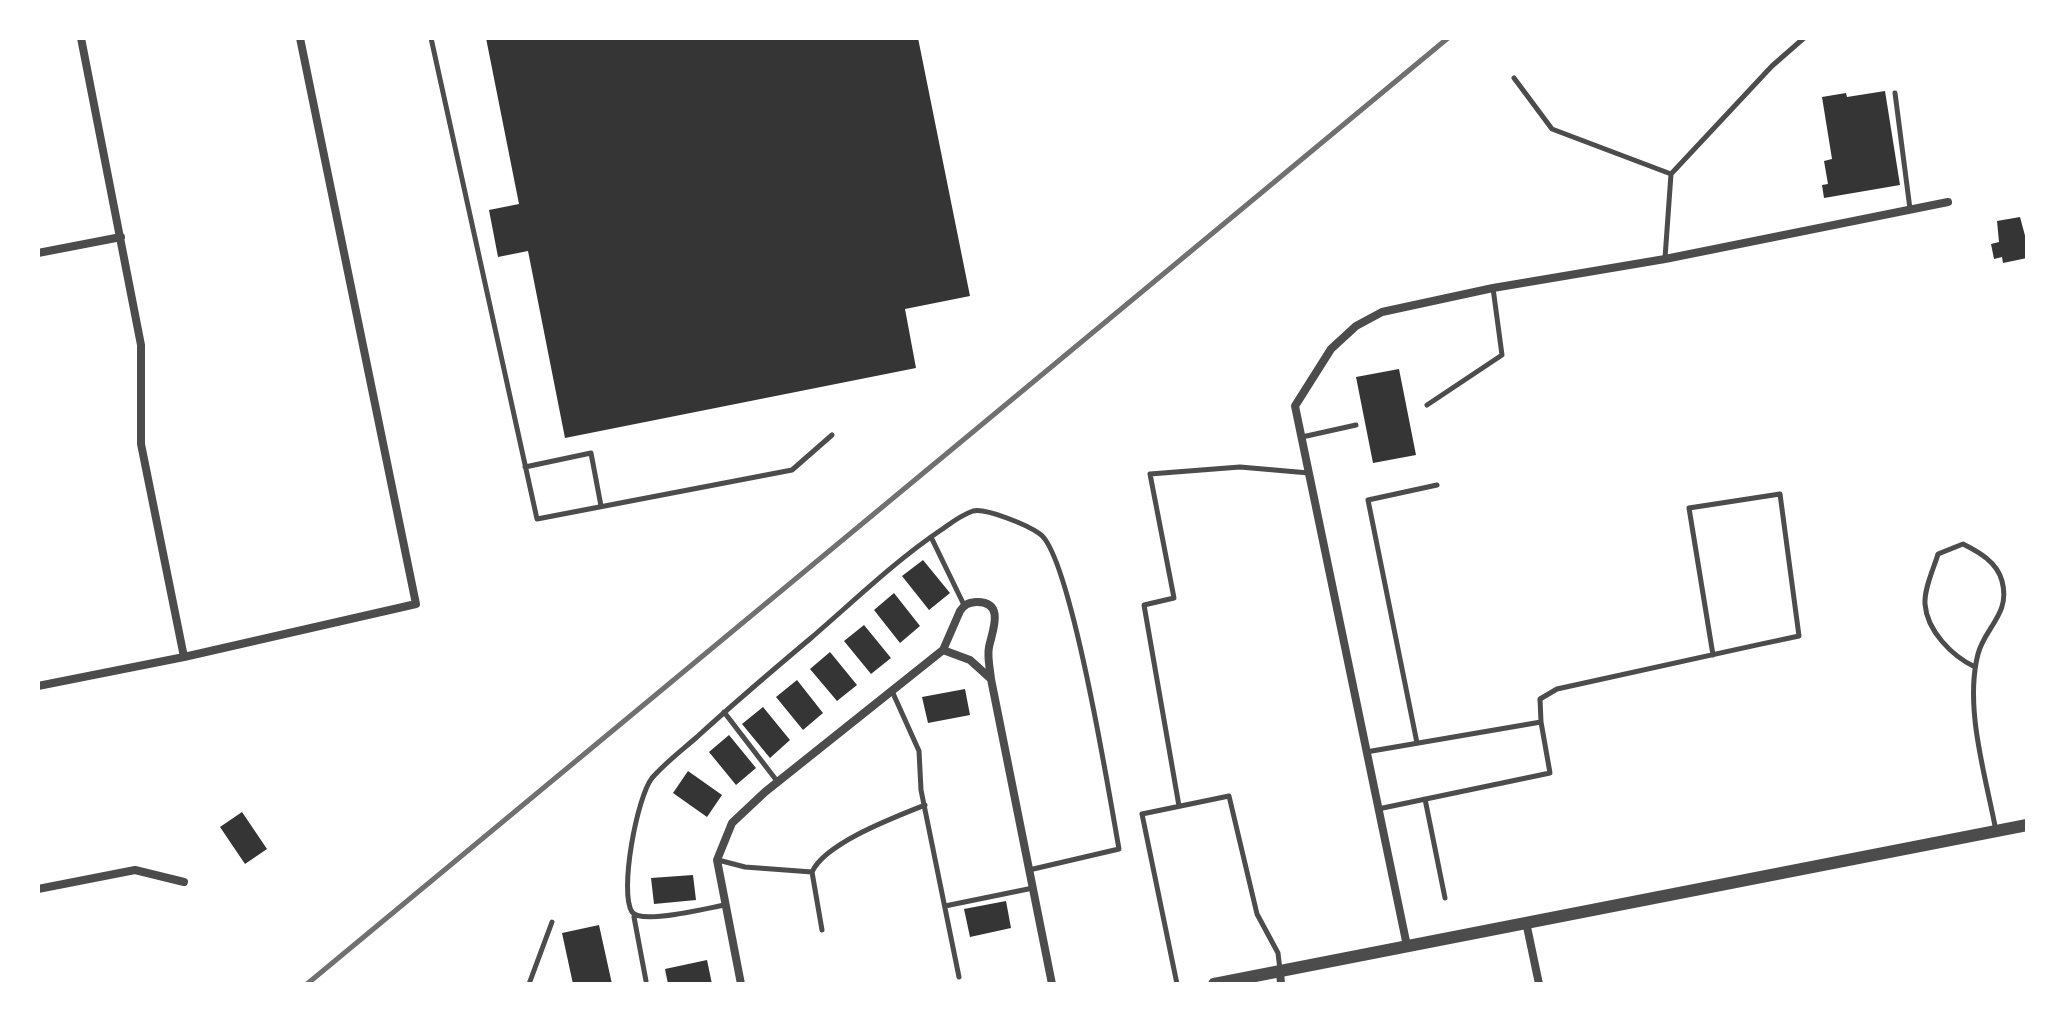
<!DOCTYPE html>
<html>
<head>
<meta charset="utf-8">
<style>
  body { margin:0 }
  #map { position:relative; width:2065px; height:1022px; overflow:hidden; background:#fff; font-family:"Archivo Narrow",sans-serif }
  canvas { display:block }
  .frame { position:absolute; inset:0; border:40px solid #fff; pointer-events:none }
</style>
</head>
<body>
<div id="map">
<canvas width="2065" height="1022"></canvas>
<div class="frame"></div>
</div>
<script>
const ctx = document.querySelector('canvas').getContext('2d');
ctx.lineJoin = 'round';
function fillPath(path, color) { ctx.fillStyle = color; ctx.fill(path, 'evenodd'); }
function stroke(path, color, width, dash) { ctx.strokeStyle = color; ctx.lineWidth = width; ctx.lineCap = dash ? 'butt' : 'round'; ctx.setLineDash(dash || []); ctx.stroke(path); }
fillPath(new Path2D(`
  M486,38H918L970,296L905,309L916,368L565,438L528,251L498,257L489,210L519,204Z
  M1885,91L1900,185L1824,198L1822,185L1828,184L1824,161L1832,159L1822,97L1846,93L1847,97Z
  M2020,217L2027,243V258L2003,263L2002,257L1994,259L1991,244L1999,242L1997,221Z
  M1399,369L1416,455L1373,463L1356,377Z
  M923,560L950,593L929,610L902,576Z
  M894,593L920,626L900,643L874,610Z
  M864,625L891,658L871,674L844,641Z
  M830,652L857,685L837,701L810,669Z
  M797,680L823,713L803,730L776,697Z
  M965,689L970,715L928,723L922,697Z
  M763,707L790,740L770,758L742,724Z
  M729,735L756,768L736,785L709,752Z
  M688,771L722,795L707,817L673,793Z
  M242,812L267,849L245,864L220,827Z
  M693,875L696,900L654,904L651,878Z
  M1006,901L1011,928L970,937L964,909Z
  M599,925L612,984H573L562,933Z
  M707,960L712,984H668L665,969Z`), '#353535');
stroke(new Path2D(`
  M431,38L537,519L792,470L832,435
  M1514,78L1552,129L1671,174
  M1895,93L1910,209
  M1665,258L1671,174L1772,66L1804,38
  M1427,405L1502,355L1493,288
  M1302,437L1356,425
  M525,467L591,453L601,506
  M931,537L964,605
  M1975,667C1952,656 1927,631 1925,604C1924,588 1934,568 1938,554L1963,544C1979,552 1997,562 2002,581C2011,614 1985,627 1978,654C1964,708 1986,777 1996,831
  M892,691L919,751L921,790L959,977
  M724,712L777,781
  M1541,722L1540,699L1557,689C1637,671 1718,653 1799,636L1780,494L1689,508L1713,655
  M1417,743L1368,500L1437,485
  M1366,752L1541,722L1550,773L1378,809
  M1425,799L1445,898
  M1179,806L1144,605L1174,598L1150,474L1240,467L1309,473
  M718,860L745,867L812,872
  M725,905C708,908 641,925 632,912C619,892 637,797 652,778C665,763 682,750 697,737C734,703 773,670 811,638C854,601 895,561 941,530C951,523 961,515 973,511C986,508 1028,525 1040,534C1071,556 1110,799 1119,849L1029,870
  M945,906L1033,888
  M634,917L646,981
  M822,930L812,872C825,843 895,817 925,805
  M529,984L552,922
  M1177,984L1142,814L1229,796L1257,914L1278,953L1280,970`), '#4c4c4c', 5);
stroke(new Path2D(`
  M81,38L141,345V444L184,657
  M38,253L121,237
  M943,650L970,660L991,679L1052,984
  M38,686L184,657L416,604L300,38
  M38,889L135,870L184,882
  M1526,922L1539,984
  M1407,946L1295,406L1331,349L1356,326L1382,312L1493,288L1665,259L1948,202
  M1280,971L1281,984
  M741,984L717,860L732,823L765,792L943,650L960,611C965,604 968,603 976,602C1006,601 992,632 989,647C987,657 990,669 991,679`), '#4c4c4c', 8);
stroke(new Path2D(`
  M1214,984L2027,825`), '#4c4c4c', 12);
stroke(new Path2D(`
  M307,984L1448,38`), '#707070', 5);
</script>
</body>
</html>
